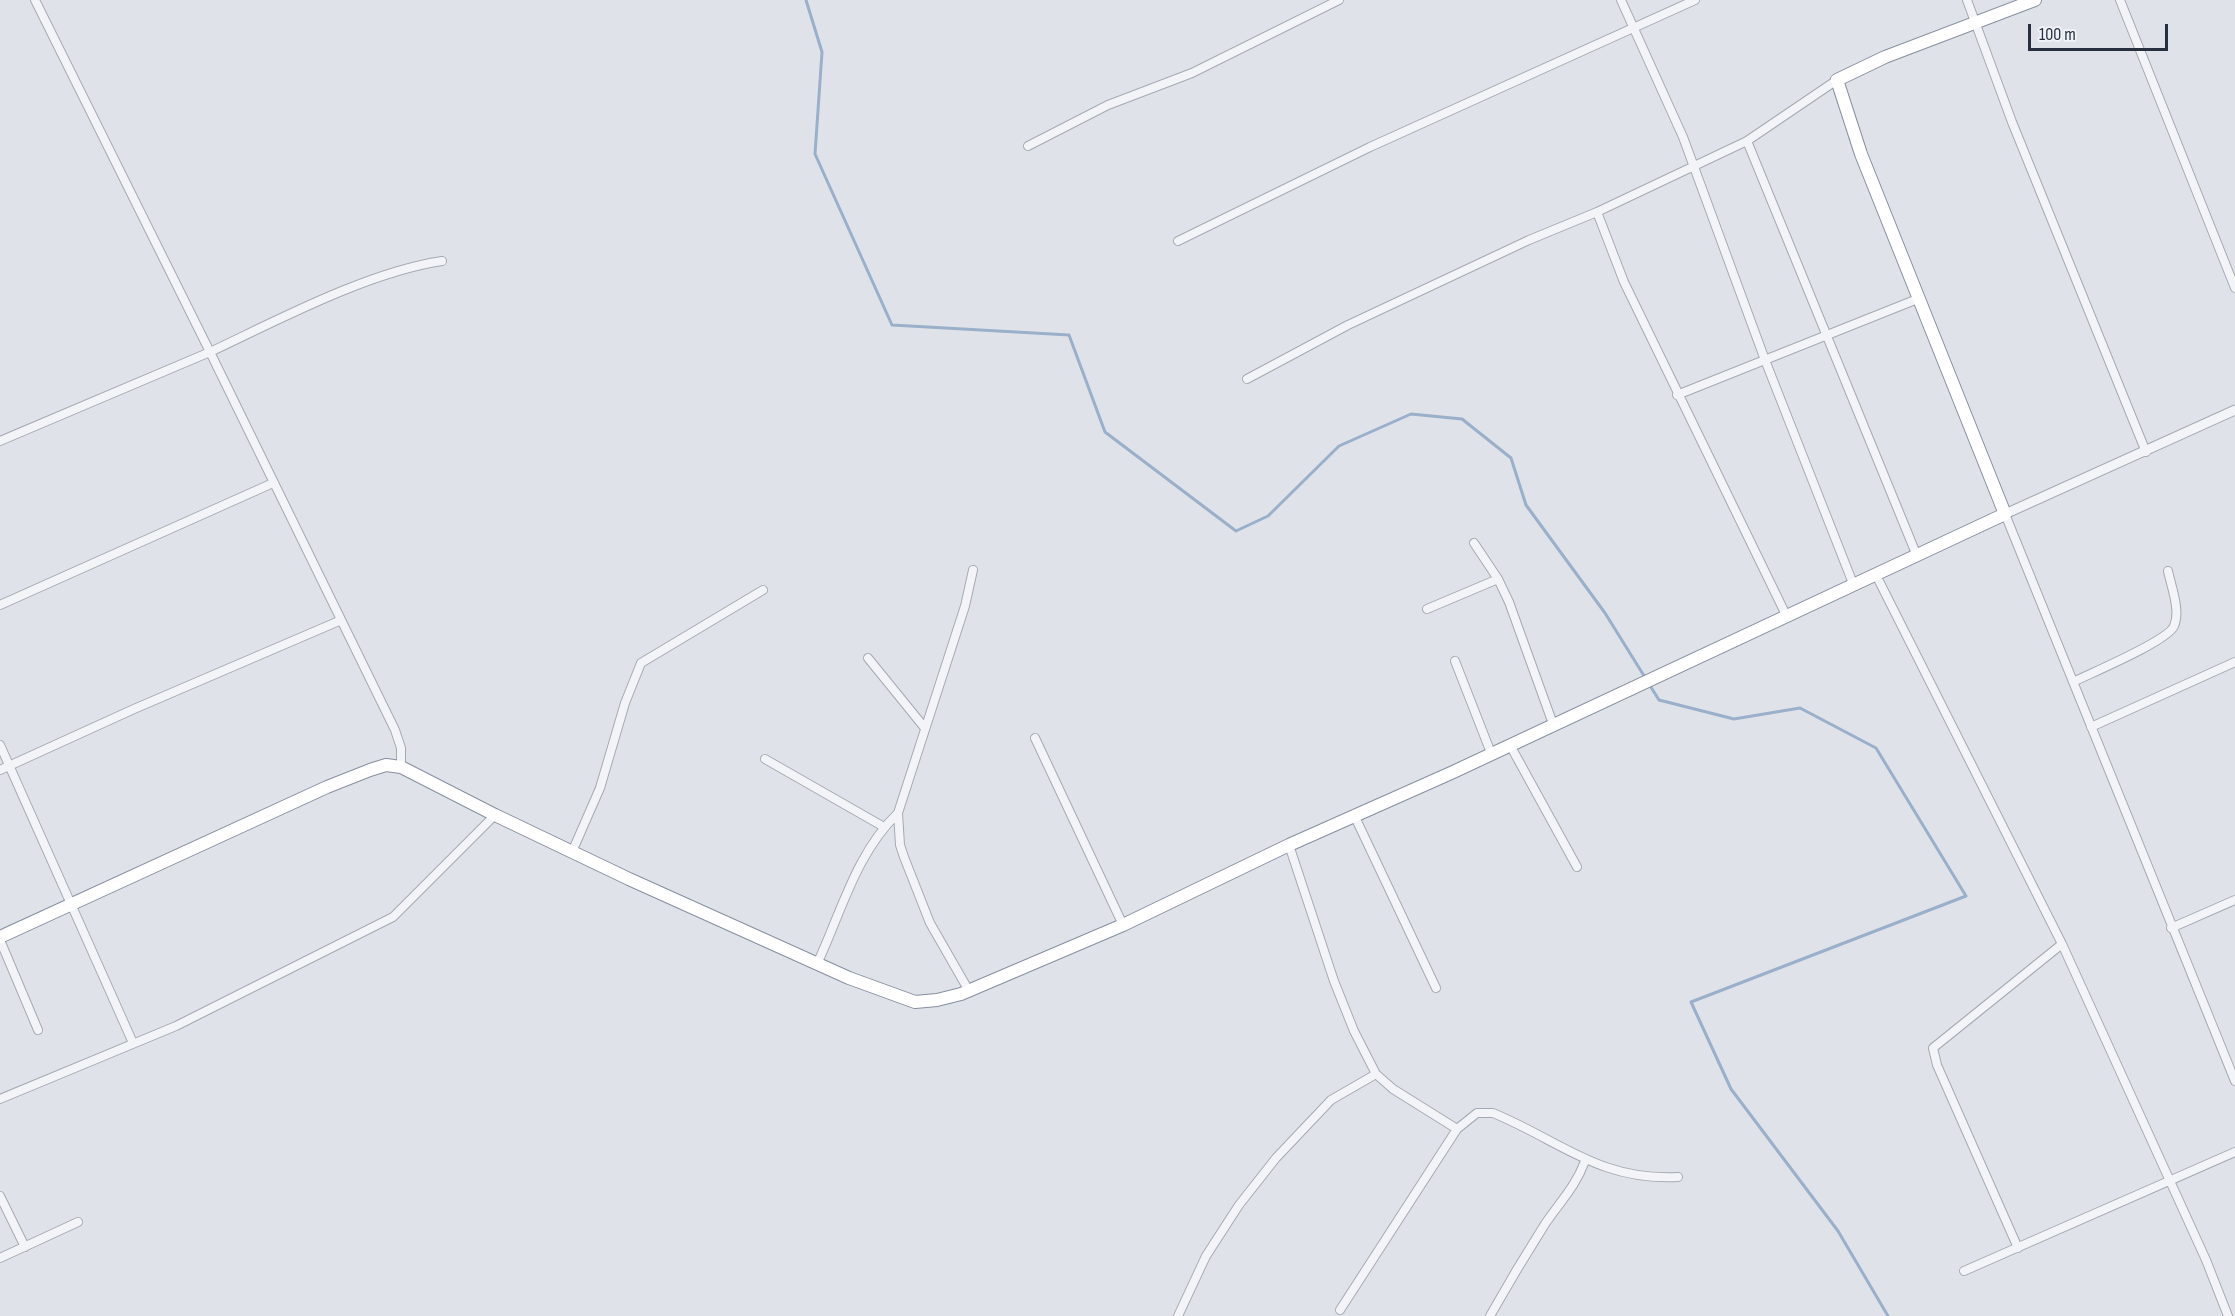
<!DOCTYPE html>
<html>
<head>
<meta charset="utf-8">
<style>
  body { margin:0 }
  #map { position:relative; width:2235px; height:1316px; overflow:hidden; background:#dfe3e9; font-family:"Sofia Sans Condensed",sans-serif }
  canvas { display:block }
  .scale { position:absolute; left:2028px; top:24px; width:140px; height:27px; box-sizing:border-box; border:3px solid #283040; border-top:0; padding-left:8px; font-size:18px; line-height:21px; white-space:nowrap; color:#283040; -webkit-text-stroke:4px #eff2f6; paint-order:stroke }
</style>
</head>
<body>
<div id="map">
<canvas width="2235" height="1316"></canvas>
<div class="scale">100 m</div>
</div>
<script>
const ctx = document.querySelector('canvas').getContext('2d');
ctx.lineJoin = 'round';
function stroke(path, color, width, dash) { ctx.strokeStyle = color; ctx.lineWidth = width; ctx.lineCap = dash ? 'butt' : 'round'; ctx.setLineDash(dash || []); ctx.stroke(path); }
stroke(new Path2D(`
  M806,0L822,52L815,154L892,325L1069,335L1105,432L1236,531L1268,516L1339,446L1411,414L1462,419L1511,458L1526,505L1605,613L1646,679
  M1649,684L1659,700L1734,719L1800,708L1876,748L1966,896L1691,1002L1731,1089L1838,1231L1888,1316`), '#9aafc9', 3);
const minor = new Path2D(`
  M35,0L210,352C278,320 368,272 442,261
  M1621,0L1683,137L1765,360L1854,586
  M1967,0L2012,122L2146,452
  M2120,0L2235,288
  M1747,141L1917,556
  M1028,146L1108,105L1192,73L1339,0
  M1597,212L1624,282L1787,617
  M1178,241L1370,147L1695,0
  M1247,379L1348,325L1529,240L1597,212L1747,141L1837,80
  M1677,395L1920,298
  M0,441L210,352L395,730L401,748V767
  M2005,514L2235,1081
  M1474,543L1498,579L1509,602L1553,724
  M1876,575L2062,944L2206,1260L2228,1316
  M0,605L273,483
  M1427,609L1498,579
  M868,658L924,727
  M1455,661L1491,753
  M2073,682C2091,673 2168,641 2174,626C2181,611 2171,586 2168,571
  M2091,727L2235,662
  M1035,738L1123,925
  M0,745L133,1043
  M1510,745L1577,867
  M765,759L884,827
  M0,770L134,709L339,621
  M898,813L900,845L904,857L930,923L969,991
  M1355,817L1436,988
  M1289,845L1334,981L1354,1031L1376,1074L1393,1089L1457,1129
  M572,852L600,788L625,703L641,663L763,590
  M2171,928L2235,900
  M0,940L38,1030
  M817,964C841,913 856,853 898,813L965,606L973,570
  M0,1099L176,1026L393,917L495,815
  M0,1196L25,1247
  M2018,1248L1937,1065L1933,1048L2062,944
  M0,1258L78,1222
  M1964,1271L2235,1152
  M1340,1310L1457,1129L1477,1113H1493C1561,1141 1599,1181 1678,1177
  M1178,1316L1206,1256L1239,1205L1276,1158L1331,1100L1376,1074
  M1490,1316C1508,1284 1526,1254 1545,1224C1560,1202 1576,1186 1585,1161`);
const tertiary = new Path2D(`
  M2005,514L2235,410`);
const trunk = new Path2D(`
  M0,937L327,787L370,770L386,765L401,767L495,815L629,879L849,978L915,1002L937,1000L961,994L1123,925L1289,845L1451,773L2005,514L1861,154L1837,80L1885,57L2035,0`);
stroke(minor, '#a4aab3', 10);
stroke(tertiary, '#a4aab3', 11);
stroke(trunk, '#878f9f', 14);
stroke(minor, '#f2f4f7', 8);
stroke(tertiary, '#f2f4f7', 9);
stroke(trunk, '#fff', 12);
</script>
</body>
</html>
